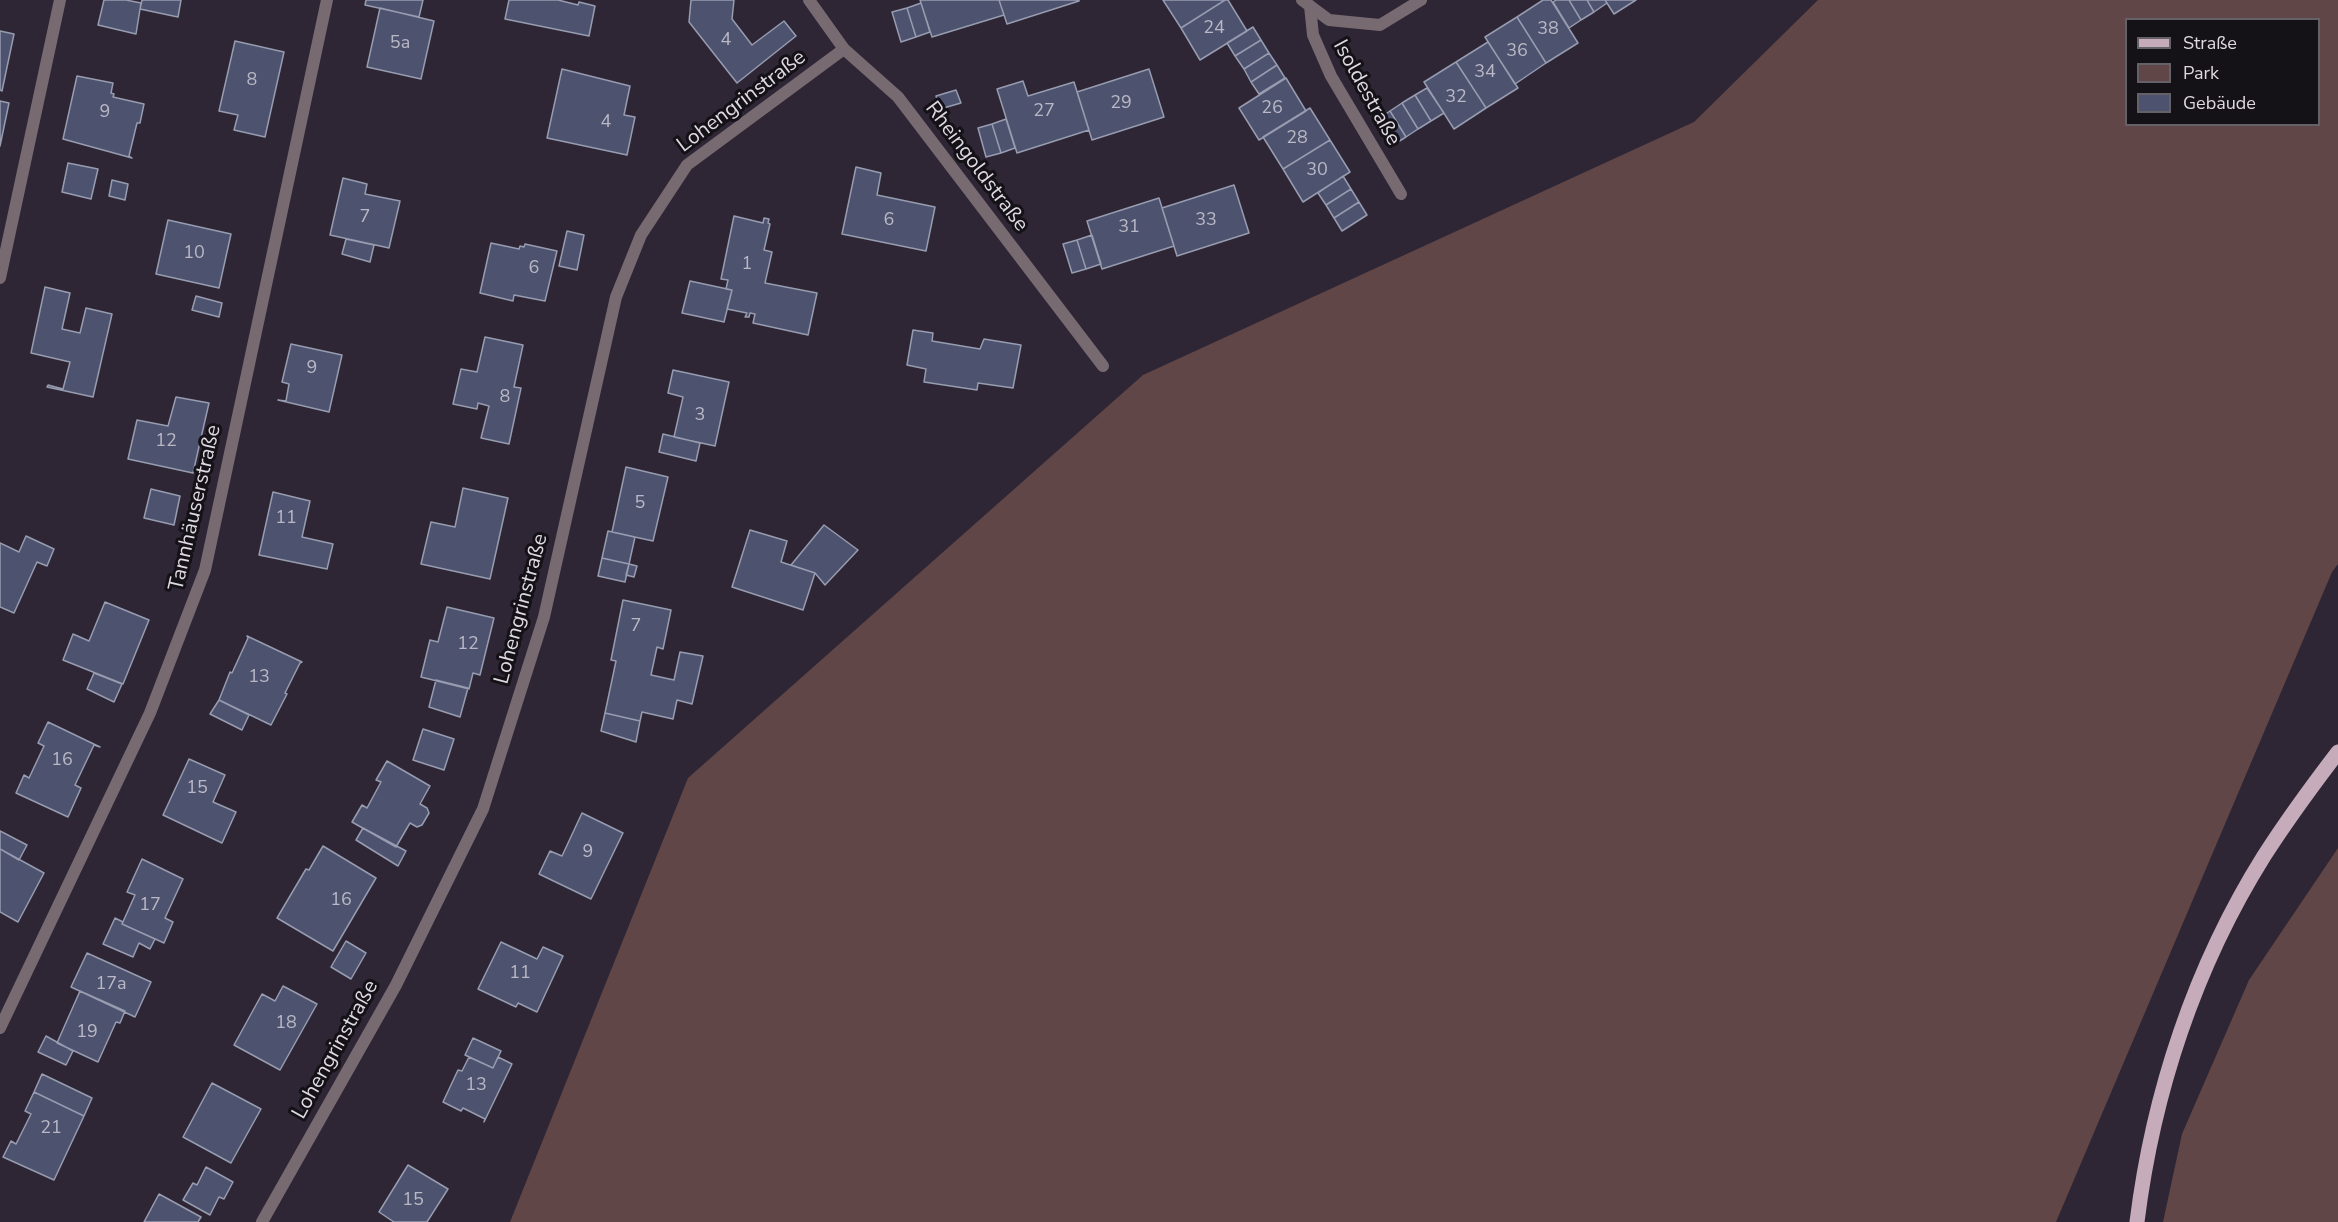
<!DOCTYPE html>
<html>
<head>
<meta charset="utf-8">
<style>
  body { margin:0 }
  #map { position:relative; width:2338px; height:1222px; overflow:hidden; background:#2e2635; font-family:"Nunito Sans",sans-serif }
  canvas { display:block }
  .legend { position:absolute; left:2125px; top:18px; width:195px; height:108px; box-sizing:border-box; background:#141117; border:2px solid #656169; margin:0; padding:8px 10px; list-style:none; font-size:18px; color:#dfd9e3 }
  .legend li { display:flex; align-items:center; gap:12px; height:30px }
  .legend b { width:30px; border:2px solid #656169 }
</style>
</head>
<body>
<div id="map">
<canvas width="2338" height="1222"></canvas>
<ul class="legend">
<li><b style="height:8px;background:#c6abba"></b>Straße</li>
<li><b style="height:16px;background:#604646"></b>Park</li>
<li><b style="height:16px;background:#4d536e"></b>Gebäude</li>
</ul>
</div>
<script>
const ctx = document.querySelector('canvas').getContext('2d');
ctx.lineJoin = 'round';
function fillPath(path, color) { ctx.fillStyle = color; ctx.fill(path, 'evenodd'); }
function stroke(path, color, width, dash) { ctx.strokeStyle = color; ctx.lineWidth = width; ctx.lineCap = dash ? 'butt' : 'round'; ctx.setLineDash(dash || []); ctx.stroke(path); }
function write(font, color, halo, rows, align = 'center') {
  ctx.font = font + ' "Nunito Sans",sans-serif'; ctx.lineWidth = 6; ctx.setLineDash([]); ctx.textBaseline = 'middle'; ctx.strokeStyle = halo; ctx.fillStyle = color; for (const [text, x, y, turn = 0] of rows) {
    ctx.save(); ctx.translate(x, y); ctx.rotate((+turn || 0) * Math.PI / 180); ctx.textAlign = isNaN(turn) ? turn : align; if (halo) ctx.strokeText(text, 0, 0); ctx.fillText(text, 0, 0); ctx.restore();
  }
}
fillPath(new Path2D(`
  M1818,0H2338V564L2332,572L2056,1222H510L688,778L1143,375L1694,122ZM2126,20H2318V124H2126Z
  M2338,848V1222H2163L2182,1134L2249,980Z`), '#604646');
const building = new Path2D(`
  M104,0H126L141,3L136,34L98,25Z
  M142,0H181L178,17L140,9Z
  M366,0H423L419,17L365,5Z
  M509,0H558L578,5L579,2L595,6L589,36L505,19Z
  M691,0H734L732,19L752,45L784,21L796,36L737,83L689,22Z
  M920,0H999L1004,15L932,37Z
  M999,0H1079V1L1007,24Z
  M1163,0H1225L1181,28Z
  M1225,0H1228L1247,31L1200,60L1181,28Z
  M1543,0H1551L1578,43L1546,63L1517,17Z
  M1556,0H1569L1581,20L1569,28L1553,2Z
  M1569,0H1587L1594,12L1581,20Z
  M1587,0H1605L1607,3L1594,12Z
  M1605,0H1636L1614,14Z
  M921,3L930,32L916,37L907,8Z
  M380,8L434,21L421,79L367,67Z
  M907,8L916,37L901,42L892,12Z
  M1517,17L1546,63L1515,84L1485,37Z
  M1253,27L1261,40L1235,56L1227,43Z
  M0,31L14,34L2,91L0,90Z
  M1261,40L1269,53L1244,69L1235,56Z
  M235,41L284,52L265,137L234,130L238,115L219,111Z
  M1488,42L1518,88L1486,108L1456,62Z
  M1269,53L1277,65L1251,82L1244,69Z
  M1456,62L1486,108L1454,129L1424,82Z
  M1277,65L1285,78L1259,94L1251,82Z
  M562,69L630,86L624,115L635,117L627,155L547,138Z
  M1149,69L1164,117L1092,140L1077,92Z
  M77,76L113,83L111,93L114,94L113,97L144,104L140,123H137L129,156L132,158L63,139Z
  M1286,78L1306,111L1259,140L1239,108Z
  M1023,81L1028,96L1074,82L1089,130L1017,153L997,89Z
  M1427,88L1444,113L1431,121L1415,95Z
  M956,90L961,103L940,109L936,96Z
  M1415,95L1431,121L1418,129L1402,103Z
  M0,101L9,103L0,146Z
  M1402,103L1418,129L1406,137L1390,111Z
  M1310,108L1330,140L1283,169L1263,137Z
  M1390,111L1406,137L1393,145L1377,120Z
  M1006,119L1015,148L1001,153L992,124Z
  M992,124L1001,153L986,157L978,128Z
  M1330,140L1350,172L1303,202L1283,169Z
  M68,163L98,169L91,199L62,192Z
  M856,167L881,173L877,195L935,207L926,251L842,234Z
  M1343,176L1351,189L1326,205L1318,193Z
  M343,178L367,184L365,194L400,201L389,248L330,235Z
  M112,180L128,184L125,200L109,196Z
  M1234,185L1249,233L1177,256L1162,208Z
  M1351,189L1359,202L1334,218L1326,205Z
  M1159,198L1174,246L1102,269L1087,221Z
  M1359,202L1367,215L1342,231L1334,218Z
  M734,216L763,223L764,218L769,219L768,223L770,224L764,250L772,252L765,283L817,293L808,335L753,323L755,314L750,313L749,317H745L747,313L727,309L732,290L726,289L728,280L721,279Z
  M168,220L231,234L219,288L156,274Z
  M567,231L584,235L577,270L559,266Z
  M1092,235L1101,264L1086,269L1077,240Z
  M346,239L374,245L370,262L342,254Z
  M1077,240L1086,269L1072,273L1063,244Z
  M491,243L519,249L520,246L524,247L525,244L557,251L545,301L514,295L513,301L480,293Z
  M690,281L732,290L724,322L682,313Z
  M45,287L70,293L62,329L80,333L86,308L112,314L93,397L47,387L48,385L63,389L70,362L31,353Z
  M196,296L222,303L219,317L192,310Z
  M913,330L933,333L932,341L980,349L984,339L1021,345L1013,388L978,383L977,390L924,382L926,369L907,365Z
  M485,337L523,345L514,387L521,388L509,444L481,438L489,406L478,403L477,409L453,404L461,369L477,372Z
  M291,344L342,355L329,412L278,400L286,401L289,384L282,382Z
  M673,370L729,382L715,446L674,437L683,397L668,393Z
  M176,397L209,403L193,473L128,459L137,420L168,426Z
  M663,434L700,443L696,461L659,452Z
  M626,467L668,477L653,541L612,532Z
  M463,488L508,498L490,579L421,564L431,522L455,527Z
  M151,489L180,496L174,525L144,518Z
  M273,492L310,501L302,537L333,544L327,569L259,555Z
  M824,525L858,550L825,585L815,573L791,565Z
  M750,530L787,541L781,562L815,573L803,610L732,587Z
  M608,531L635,537L629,564L602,558Z
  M26,536L54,549L47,566L37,562L14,613L0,607V543L19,552Z
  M602,558L629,564L625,582L598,576Z
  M629,564L637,566L634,577L626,575Z
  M623,600L671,610L663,649L657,647L651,675L674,680L680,652L703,656L692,704L677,700L673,719L642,712L640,721L605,713L616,661L611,660Z
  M105,602L149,620L123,684L63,660L73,634L89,641Z
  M447,607L494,618L480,675L473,673L469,689L421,677L430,640L438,642Z
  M247,636L302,662L300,663L285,693L287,694L271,725L219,700L230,672L232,673L248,638Z
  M94,673L122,684L114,702L87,689Z
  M436,680L468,688L460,717L429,707Z
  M219,700L249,715L242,730L210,714Z
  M605,713L640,721L636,742L601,731Z
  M48,722L100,747L94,745L75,785L81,788L68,817L16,793L24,775L29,778L44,746L38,743Z
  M423,729L454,739L444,770L413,760Z
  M189,759L225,775L213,802L236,812L222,843L163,815Z
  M387,761L430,786L420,804L427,808L429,813L422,825L417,827L410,823L396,847L352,822L362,805L367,808L381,782L376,780Z
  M582,813L623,833L591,899L539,874L550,851L562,856Z
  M363,828L406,851L398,866L356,840Z
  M0,831L27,845L19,860L0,849Z
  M323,846L376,878L333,951L277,918L306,869L309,870Z
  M0,849L44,873L18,922L0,912Z
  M142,859L183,879L165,918L173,922L164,943L122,924L135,895L127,892Z
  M115,918L123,922L122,924L155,939L150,949L139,943L133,957L103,944Z
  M346,941L366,953L351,979L331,967Z
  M501,942L537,959L543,947L563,956L537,1012L518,1003L516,1007L478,989Z
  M87,953L151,982L135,1017L71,987Z
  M283,986L317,1004L280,1070L234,1045L262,994L275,1001Z
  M80,991L125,1011L120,1023L116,1022L98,1062L57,1043Z
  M46,1036L73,1051L66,1065L38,1052Z
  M473,1038L501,1051L493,1068L465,1055Z
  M469,1057L493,1068L498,1057L512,1064L484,1122L485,1119L463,1108L461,1111L443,1102L458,1070L462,1071Z
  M42,1074L92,1098L84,1116L34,1092Z
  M212,1083L261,1109L231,1163L183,1137Z
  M34,1092L84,1116L54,1180L3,1157L11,1141L16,1144L31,1114L25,1111Z
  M408,1165L448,1189L427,1222H394L379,1212Z
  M206,1167L233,1182L224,1199L219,1197L210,1215L183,1200L193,1183L197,1185Z
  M159,1194L201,1217L198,1222H144Z`);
fillPath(building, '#4d536e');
stroke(building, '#979cb0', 1.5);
stroke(new Path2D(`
  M1310,6L1313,35L1331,76L1401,194`), '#786a71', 12);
stroke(new Path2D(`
  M809,0L844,49L898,97L1103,366
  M1302,0L1329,20L1380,25L1421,0
  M0,278L60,0
  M0,1028L150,713L205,570L327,0
  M262,1222L396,985L483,809L544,617L616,297L641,235L687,165L844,49`), '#786a71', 12);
stroke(new Path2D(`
  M2137,1222C2153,1093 2195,966 2264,856C2287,820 2312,786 2338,752`), '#c6abba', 15);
write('18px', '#bab8c6', null, [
  ["24",1214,29],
  ["38",1548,30],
  ["4",726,41],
  ["5a",400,44],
  ["36",1517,52],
  ["34",1485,73],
  ["8",252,81],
  ["32",1456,98],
  ["29",1121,104],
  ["26",1272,109],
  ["27",1044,112],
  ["9",105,113],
  ["4",606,123],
  ["28",1297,139],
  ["30",1317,171],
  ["7",365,218],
  ["6",889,221],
  ["33",1206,221],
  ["31",1129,228],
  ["10",194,254],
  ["1",747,265],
  ["6",534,269],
  ["9",312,369],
  ["8",505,398],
  ["3",700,416],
  ["12",166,442],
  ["5",640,504],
  ["11",286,519],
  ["7",636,627],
  ["12",468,645],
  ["13",259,678],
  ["16",62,761],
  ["15",197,789],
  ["9",588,853],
  ["16",341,901],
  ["17",150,906],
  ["11",520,974],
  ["17a",111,985],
  ["18",286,1024],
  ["19",87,1033],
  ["13",476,1086],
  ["21",51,1129],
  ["15",413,1201]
]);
write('21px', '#dfd9e3', '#141117', [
  ["Isoldestraße",1366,93,61],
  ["Lohengrinstraße",742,102,-37],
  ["Rheingoldstraße",976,167,53],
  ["Tannhäuserstraße",196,508,-77],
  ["Lohengrinstraße",522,609,-75],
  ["Lohengrinstraße",336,1050,-61]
]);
</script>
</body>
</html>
